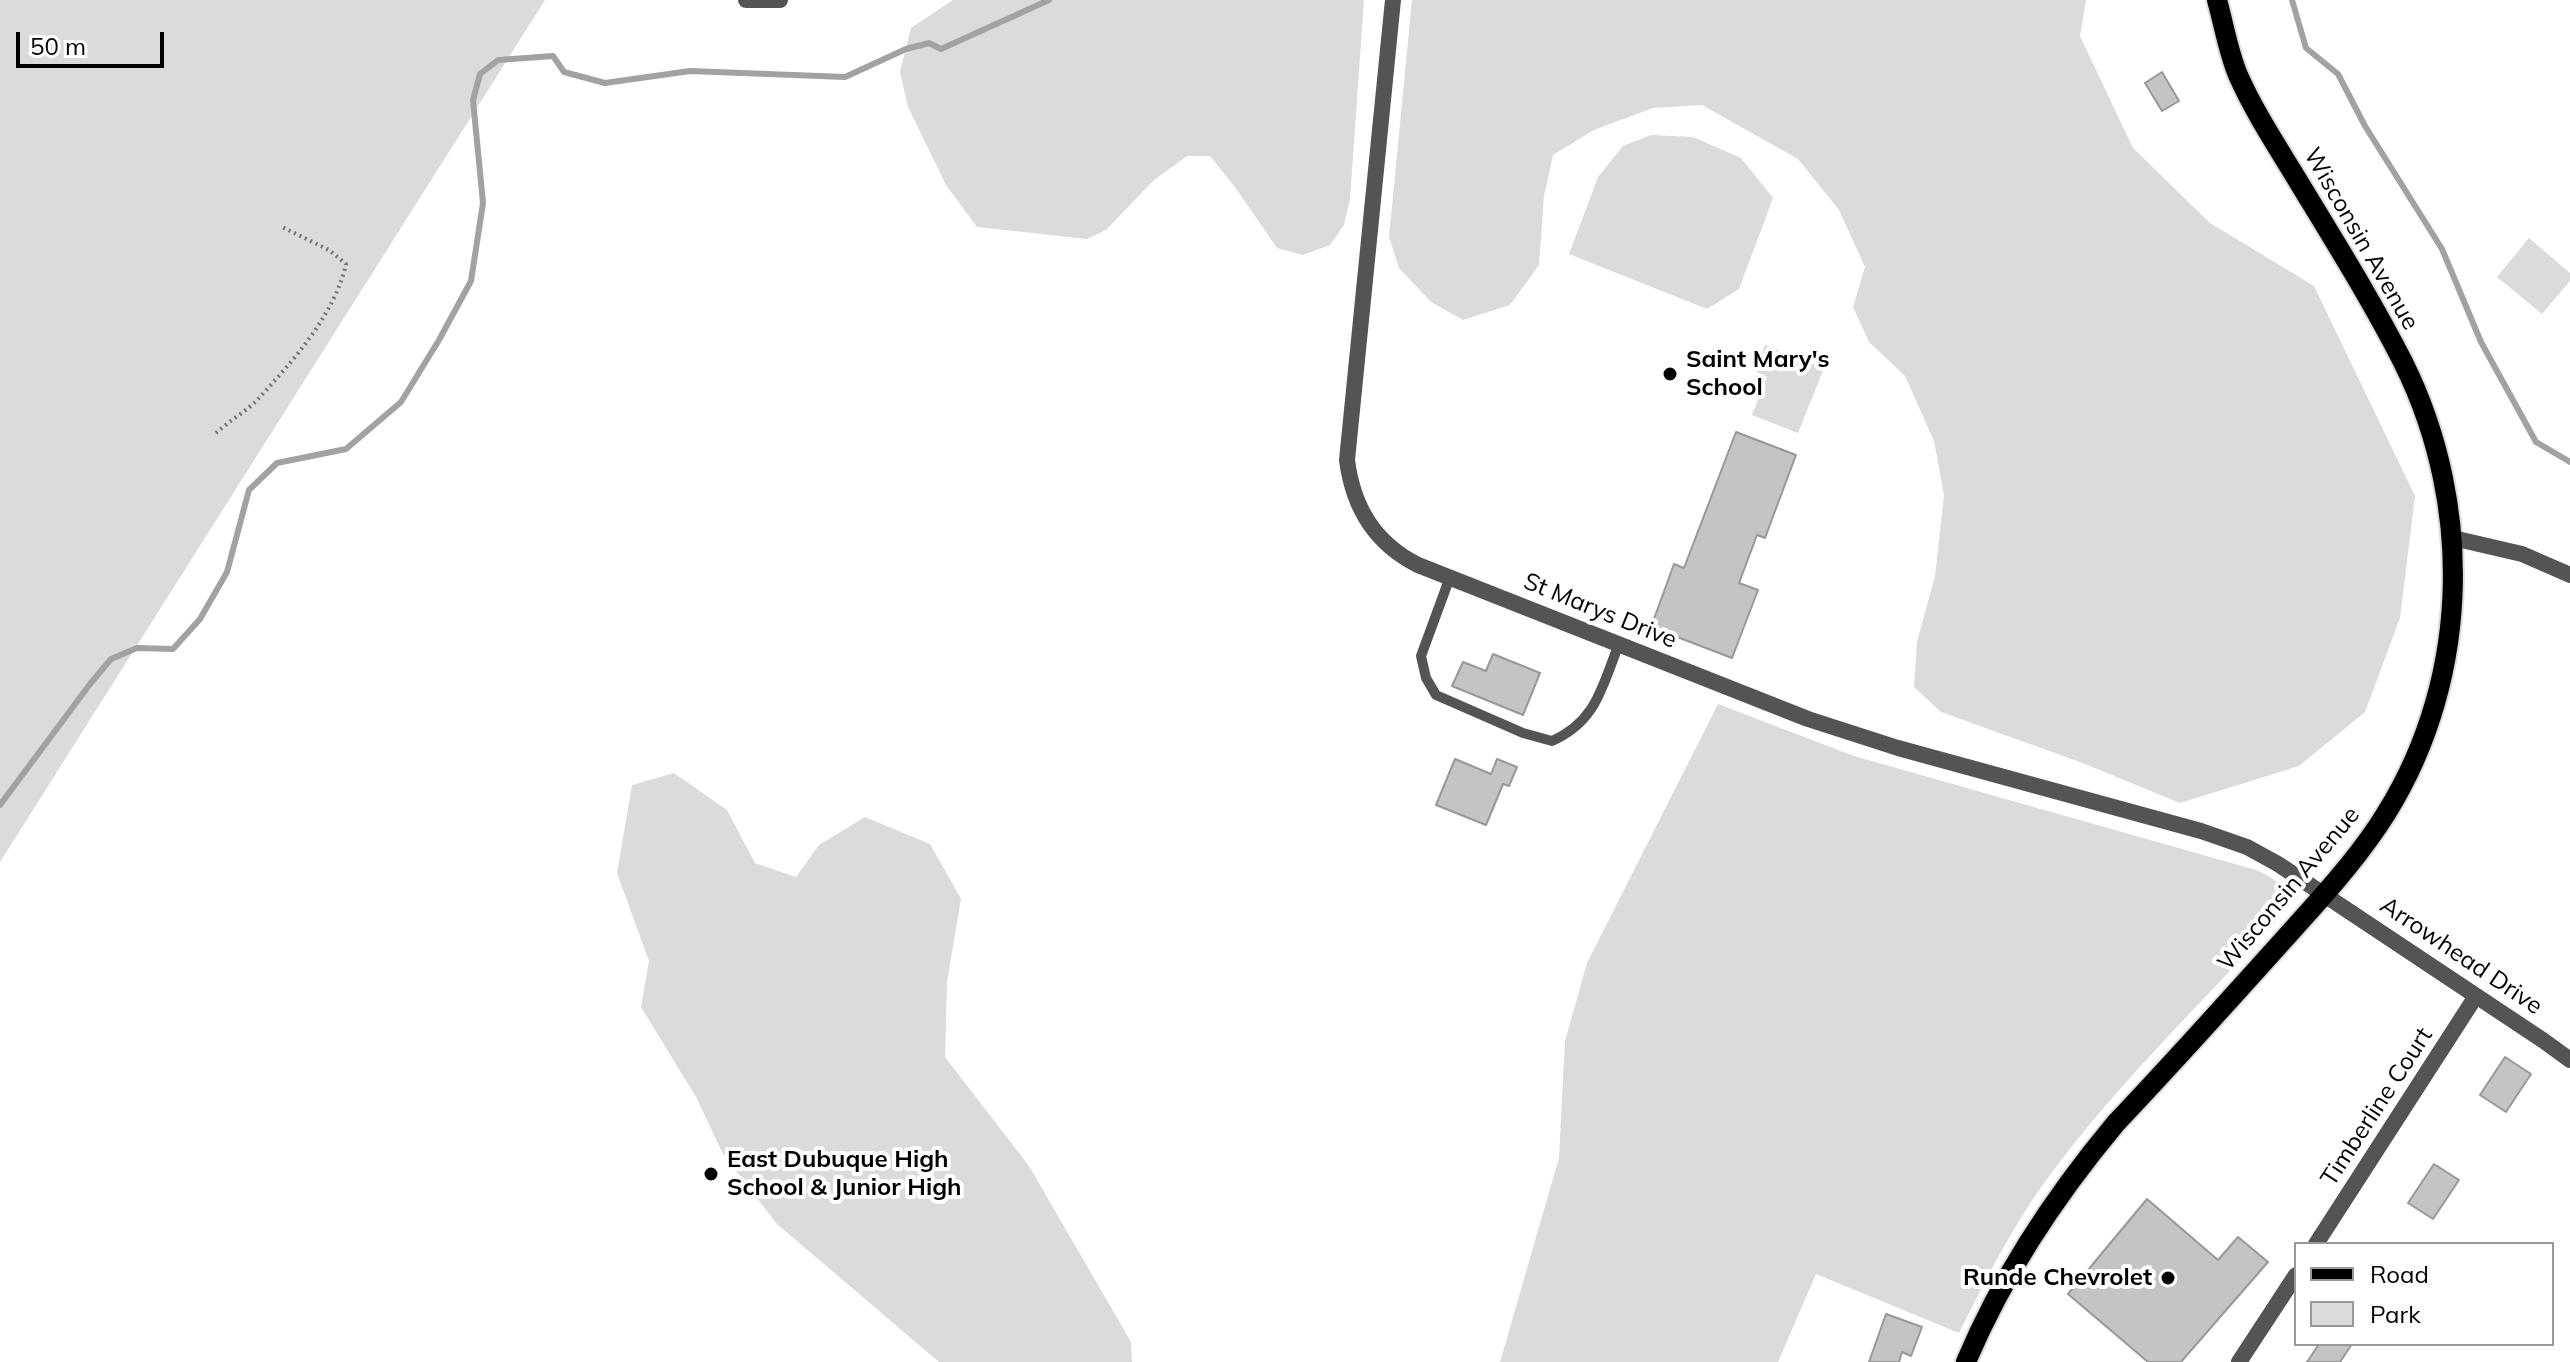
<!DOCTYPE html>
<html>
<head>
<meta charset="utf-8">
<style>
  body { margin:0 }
  #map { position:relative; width:2570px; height:1362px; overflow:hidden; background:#fff; font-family:Mulish,sans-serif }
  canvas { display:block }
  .legend { position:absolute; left:2294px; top:1242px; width:260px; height:104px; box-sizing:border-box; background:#fff; border:2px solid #999; margin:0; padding:10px 14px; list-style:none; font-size:24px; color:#000 }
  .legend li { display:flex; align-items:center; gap:16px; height:40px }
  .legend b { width:40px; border:2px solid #999 }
  .scale { position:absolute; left:16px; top:32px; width:148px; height:36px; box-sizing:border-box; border:4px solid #000; border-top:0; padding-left:10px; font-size:24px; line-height:28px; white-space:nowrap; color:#000; -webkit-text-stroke:6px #fff; paint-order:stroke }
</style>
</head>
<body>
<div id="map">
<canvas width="2570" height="1362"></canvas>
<ul class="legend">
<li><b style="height:10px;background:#000"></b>Road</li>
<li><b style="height:22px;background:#dbdbdb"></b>Park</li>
</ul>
<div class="scale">50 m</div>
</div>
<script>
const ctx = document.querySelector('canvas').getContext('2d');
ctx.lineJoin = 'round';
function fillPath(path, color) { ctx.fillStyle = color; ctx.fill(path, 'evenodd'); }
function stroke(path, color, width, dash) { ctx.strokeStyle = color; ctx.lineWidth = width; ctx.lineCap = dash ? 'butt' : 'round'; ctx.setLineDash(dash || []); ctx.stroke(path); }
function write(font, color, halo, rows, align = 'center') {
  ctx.font = font + ' Mulish,sans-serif'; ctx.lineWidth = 8; ctx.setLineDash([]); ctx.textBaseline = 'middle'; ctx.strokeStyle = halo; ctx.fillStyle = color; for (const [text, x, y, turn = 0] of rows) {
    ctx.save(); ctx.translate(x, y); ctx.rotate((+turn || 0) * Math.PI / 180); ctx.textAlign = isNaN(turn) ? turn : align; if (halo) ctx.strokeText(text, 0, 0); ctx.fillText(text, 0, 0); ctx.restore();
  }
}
fillPath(new Path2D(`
  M0,0H545L0,862Z
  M953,0H1364L1350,199L1344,225L1330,245L1303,255L1277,248L1235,187L1210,156H1187L1154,180L1106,230L1087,239L977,227L946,185L908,107L900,72L911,28Z
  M1412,0H2086L2080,36L2133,148L2210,223L2314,286L2415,496L2400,618L2365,712L2299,766L2180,803L2080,762L1941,712L1914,687L1917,642L1935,576L1944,495L1934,441L1905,376L1869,342L1853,307L1865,267L1839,210L1798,159L1702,105L1653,108L1594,130L1553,155L1544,196L1539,265L1510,305L1463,320L1431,302L1399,268L1389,237Z
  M1651,135L1693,137L1741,158L1773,198L1739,289L1707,309L1569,254L1598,177L1623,146Z
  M2529,238L2570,273V281L2542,314L2497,277Z
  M1765,345L1824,368L1798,433L1752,415L1767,377L1755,371Z
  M1718,704L1854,756L2256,870C2284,882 2297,897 2274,924C2192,1013 2102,1099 2033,1199C2005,1241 1982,1287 1959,1333L1816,1274L1778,1362H1500L1559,1158L1565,1041L1587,963Z
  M674,773L727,810L755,863L796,877L819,845L865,817L930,844L961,899L947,982L945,1057L1029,1166L1131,1342L1132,1362H939L777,1224L723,1154L696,1097L641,1007L649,961L617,873L632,785Z`), '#dbdbdb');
stroke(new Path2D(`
  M2292,0L2306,48L2338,74L2365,126L2442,249L2481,342L2536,442L2570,462
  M0,805L90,684L111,659L137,648L173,649L200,619L227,572L249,490L277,463L346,449L401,402L439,340L471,281L483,203L473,100L480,74L498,60L553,56L564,72L605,83L690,71L845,77L906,49L929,43L941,49L1049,0`), '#a2a2a2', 6);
const building = new Path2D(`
  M2162,72L2179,101L2162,111L2145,83Z
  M1736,432L1796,455L1765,538L1757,535L1739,583L1758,590L1732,658L1651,627L1674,564L1684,568Z
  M1493,654L1540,673L1523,715L1452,686L1463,662L1486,671Z
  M1455,759L1491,774L1497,759L1517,767L1509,786L1503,784L1486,825L1436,805Z
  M2505,1057L2531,1074L2506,1112L2480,1095Z
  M2434,1164L2459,1180L2433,1219L2408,1203Z
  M2147,1199L2218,1260L2238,1237L2268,1262L2181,1362H2148L2068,1294Z
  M1886,1314L1922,1327L1911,1356L1902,1352L1899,1362H1869Z
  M2319,1344H2352L2340,1362H2307Z`);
fillPath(building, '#c4c4c4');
stroke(building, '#989898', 2);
const primary = new Path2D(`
  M1966,1362C2003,1274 2055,1196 2116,1123C2171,1065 2225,1005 2278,946C2313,907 2349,869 2378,826C2470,689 2476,509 2403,362C2370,297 2330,234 2292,171C2273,140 2253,109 2238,75C2228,51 2224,25 2217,0`);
stroke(primary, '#dbdbdb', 24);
stroke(new Path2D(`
  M216,433C229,421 247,411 259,398C293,361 335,314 346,264L329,250L280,226`), '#767676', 4, [2, 4]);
stroke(new Path2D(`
  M1450,577L1421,656L1426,678L1436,695L1523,733L1552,741C1597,721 1602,686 1619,644`), '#545454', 10);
stroke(new Path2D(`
  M746,0H780
  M1393,0L1347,460C1353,507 1374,543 1418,565L1808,719L1898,748L2201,831L2247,847L2278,864L2544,1041L2570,1060
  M2453,538L2522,554L2570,575
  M2316,1244L2476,996
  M2239,1362L2296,1275`), '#545454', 16);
stroke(primary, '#000', 20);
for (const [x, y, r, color] of [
  [1670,374,8,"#000"],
  [711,1174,8,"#000"],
  [2168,1278,8,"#000"]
]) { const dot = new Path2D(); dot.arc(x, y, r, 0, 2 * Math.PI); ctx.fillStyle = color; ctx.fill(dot); stroke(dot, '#fff', 3); }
write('24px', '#000', '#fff', [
  ["Wisconsin Avenue",2361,239,60],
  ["St Marys Drive",1600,611,22],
  ["Wisconsin Avenue",2289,889,-50],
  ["Arrowhead Drive",2461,956,34],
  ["Timberline Court",2377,1107,-57]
]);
write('bold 24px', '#000', '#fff', [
  ["Saint Mary's",1686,360],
  ["School",1686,388],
  ["East Dubuque High",727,1160],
  ["School & Junior High",727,1188],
  ["Runde Chevrolet",2152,1278,"right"]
], 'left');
</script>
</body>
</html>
